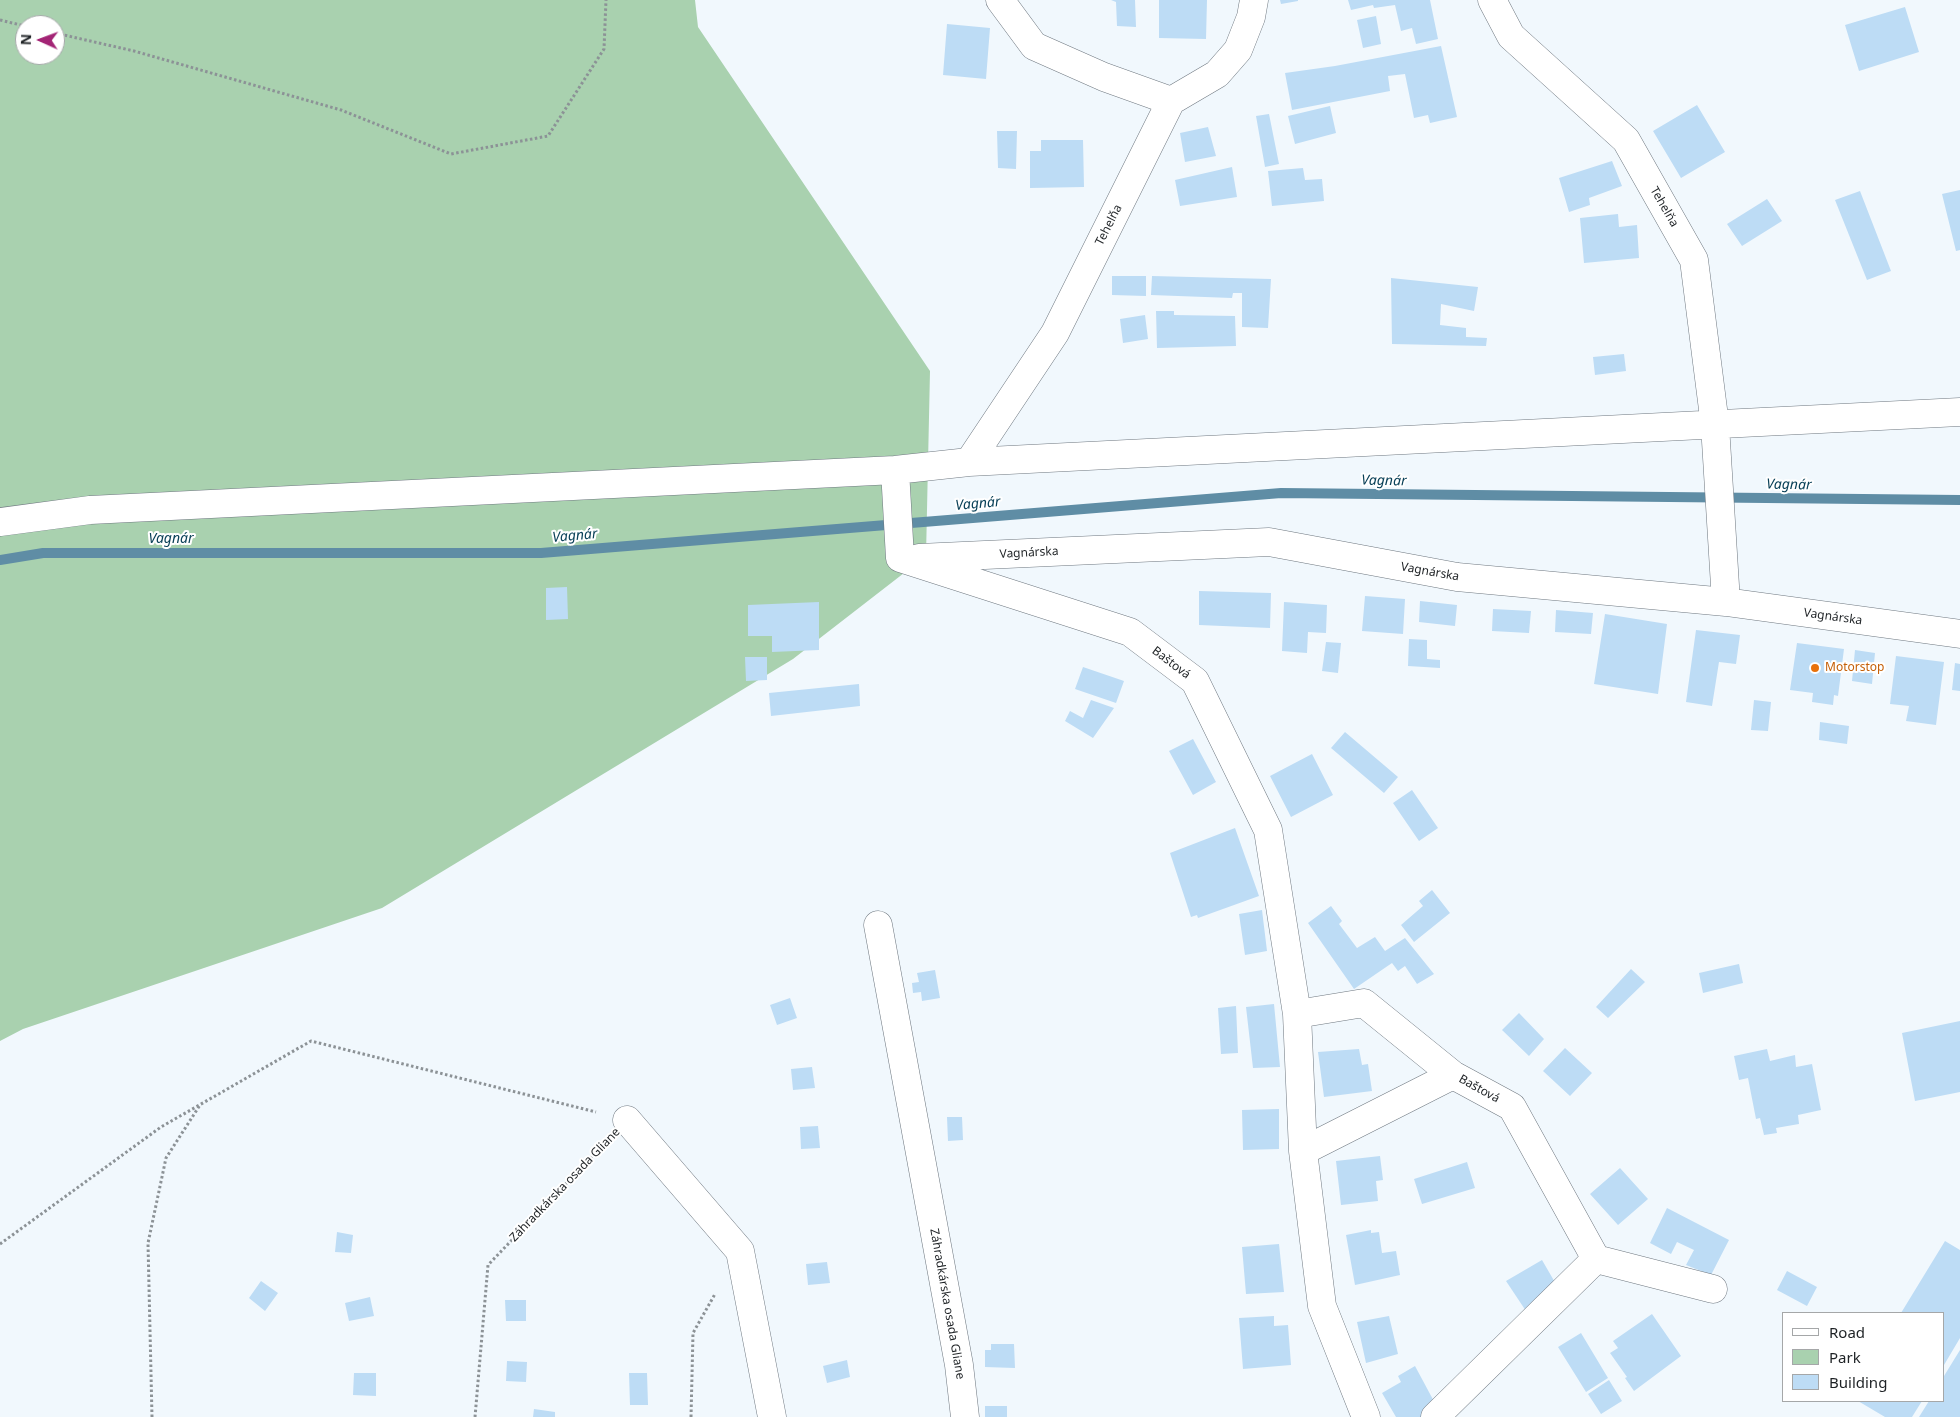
<!DOCTYPE html>
<html>
<head>
<meta charset="utf-8">
<style>
  body { margin:0 }
  #map { position:relative; width:1960px; height:1417px; overflow:hidden; background:#f1f8fd; font-family:"Noto Sans",sans-serif }
  canvas { display:block }
  .legend { position:absolute; left:1782px; top:1312px; width:162px; height:90px; box-sizing:border-box; background:#fff; border:1px solid #a5a7a8; margin:0; padding:6px 9px; list-style:none; font-size:15px; color:#1e2225 }
  .legend li { display:flex; align-items:center; gap:10px; height:25px }
  .legend b { width:25px; border:1px solid #a5a7a8 }
  .north { position:absolute; left:15px; top:15px; width:50px; height:50px; box-sizing:border-box; background:#fff; border:1px solid #a5a7a8; border-radius:50%; rotate:272deg; font-size:14px; font-weight:700; line-height:20px; text-align:center; color:#1e2225 }
  .north::after { content:''; display:block; margin:auto; width:18px; height:22px; background:#a32475; clip-path:polygon(50% 0,100% 100%,50% 72%,0 100%) }
</style>
</head>
<body>
<div id="map">
<canvas width="1960" height="1417"></canvas>
<ul class="legend">
<li><b style="height:6px;background:#fff"></b>Road</li>
<li><b style="height:14px;background:#a9d1af"></b>Park</li>
<li><b style="height:14px;background:#bddcf5"></b>Building</li>
</ul>
<div class="north">N</div>
</div>
<script>
const ctx = document.querySelector('canvas').getContext('2d');
ctx.lineJoin = 'round';
function fillPath(path, color) { ctx.fillStyle = color; ctx.fill(path, 'evenodd'); }
function stroke(path, color, width, dash) { ctx.strokeStyle = color; ctx.lineWidth = width; ctx.lineCap = dash ? 'butt' : 'round'; ctx.setLineDash(dash || []); ctx.stroke(path); }
function write(font, color, halo, rows, align = 'center') {
  ctx.font = font + ' "Noto Sans",sans-serif'; ctx.lineWidth = 4; ctx.setLineDash([]); ctx.textBaseline = 'middle'; ctx.strokeStyle = halo; ctx.fillStyle = color; for (const [text, x, y, turn = 0] of rows) {
    ctx.save(); ctx.translate(x, y); ctx.rotate((+turn || 0) * Math.PI / 180); ctx.textAlign = isNaN(turn) ? turn : align; if (halo) ctx.strokeText(text, 0, 0); ctx.fillText(text, 0, 0); ctx.restore();
  }
}
fillPath(new Path2D(`
  M0,0H695L698,27L930,371L926,556L793,659L382,908L23,1029L0,1041ZM25,25H55V55H25Z`), '#a9d1af');
stroke(new Path2D(`
  M0,560L43,553H541L1281,493L1960,500`), '#5f8da5', 10);
fillPath(new Path2D(`
  M1111,0H1135L1136,27L1117,26L1116,2Z
  M1159,0H1207L1206,39L1159,38Z
  M1280,0H1298V1L1281,4Z
  M1348,0H1430L1438,39L1416,44L1412,28L1401,31L1395,5L1374,8L1373,5L1351,10Z
  M1905,7L1919,52L1859,71L1845,25Z
  M1376,16L1381,44L1363,48L1357,20Z
  M947,24L990,28L986,79L943,75Z
  M1441,46L1457,117L1430,123L1428,115L1414,118L1405,74L1388,76L1390,91L1292,110L1285,73L1335,66Z
  M1697,105L1725,152L1681,178L1653,131Z
  M1330,106L1336,133L1295,144L1288,116Z
  M1269,114L1279,164L1265,167L1256,116Z
  M1208,127L1216,156L1185,162L1180,133Z
  M997,131H1017L1016,169L998,168Z
  M1041,140H1083L1084,187L1030,188V151H1041Z
  M1612,161L1622,186L1589,198L1590,205L1569,212L1559,178Z
  M1232,167L1237,197L1180,206L1175,180Z
  M1303,168L1305,180L1322,179L1324,201L1272,206L1268,171Z
  M1960,190V250L1956,251L1942,194Z
  M1860,191L1891,271L1867,280L1835,200Z
  M1767,199L1782,221L1742,246L1727,224Z
  M1618,214L1619,227L1637,225L1639,258L1584,263L1580,218Z
  M1112,276H1146V296L1112,295Z
  M1152,276L1271,279L1268,328L1242,327V293H1233L1232,298L1151,295Z
  M1391,278L1478,287L1474,311L1441,304L1440,325L1466,328V337L1487,338L1486,346L1392,344Z
  M1156,311H1174V315L1235,316L1236,346L1157,348Z
  M1145,315L1148,339L1123,343L1120,319Z
  M1624,354L1626,371L1595,375L1593,357Z
  M567,587L568,619L546,620V588Z
  M1199,591L1271,593L1270,628L1199,625Z
  M1365,596L1405,599L1403,634L1362,631Z
  M1420,601L1457,605L1455,626L1419,622Z
  M819,602V650L772,652V636H748V605Z
  M1284,602L1327,605L1326,633L1308,632L1307,653L1282,651Z
  M1493,609L1531,611L1529,633L1492,631Z
  M1556,610L1593,613L1591,634L1555,632Z
  M1605,614L1667,624L1658,694L1594,684Z
  M1696,630L1740,635L1736,664L1719,662L1712,706L1686,702Z
  M1409,639L1427,640V659L1440,660V668L1408,666Z
  M1326,642L1341,643L1338,673L1322,671Z
  M1797,643L1844,649L1838,696L1834,695L1833,705L1812,702L1813,693L1790,690Z
  M1855,650L1875,653L1872,684L1852,681Z
  M1896,656L1944,662L1936,725L1906,721L1909,706L1890,704Z
  M745,657H767V680L746,681Z
  M1955,663L1960,664V691L1952,690Z
  M1083,667L1124,681L1116,703L1075,689Z
  M859,684L860,706L771,716L769,693Z
  M1091,700L1114,708L1093,738L1065,721L1070,711L1083,718Z
  M1754,700L1771,702L1768,731L1751,730Z
  M1820,722L1849,726L1847,744L1819,740Z
  M1345,732L1398,777L1384,793L1331,748Z
  M1193,739L1216,782L1193,795L1169,751Z
  M1312,754L1333,795L1291,817L1270,776Z
  M1412,790L1438,828L1419,841L1393,803Z
  M1235,828L1259,896L1198,918L1197,915L1191,917L1170,853Z
  M1432,890L1450,913L1414,942L1401,925L1423,906L1419,901Z
  M1331,906L1342,921L1339,924L1357,948L1375,937L1385,951L1405,938L1434,974L1417,984L1405,966L1398,971L1392,963L1354,989L1308,923Z
  M1262,910L1267,951L1245,955L1239,914Z
  M1739,964L1743,983L1703,993L1699,973Z
  M1631,969L1645,982L1608,1018L1596,1007Z
  M935,970L940,998L922,1001L921,992L913,993L912,983L919,982L917,973Z
  M790,998L797,1018L777,1025L770,1005Z
  M1274,1004L1280,1067L1253,1068L1246,1007Z
  M1236,1006L1238,1053L1221,1054L1218,1008Z
  M1519,1013L1544,1039L1529,1056L1502,1030Z
  M1960,1021V1092L1915,1101L1902,1033Z
  M1565,1048L1592,1073L1570,1096L1543,1071Z
  M1359,1049L1362,1065L1368,1064L1372,1091L1324,1097L1318,1052Z
  M1767,1049L1770,1061L1795,1055L1796,1067L1812,1064L1821,1110L1798,1115L1799,1124L1776,1128L1777,1133L1764,1135L1760,1118L1756,1119L1748,1078L1739,1080L1734,1056Z
  M812,1067L815,1088L793,1090L791,1069Z
  M1279,1109V1149L1243,1150L1242,1110Z
  M947,1117H962L963,1140L948,1141Z
  M818,1126L820,1148L801,1149L800,1127Z
  M1380,1156L1383,1180L1376,1181L1378,1201L1341,1205L1336,1161Z
  M1467,1162L1475,1188L1422,1204L1414,1179Z
  M1620,1168L1648,1199L1618,1225L1590,1194Z
  M1667,1208L1729,1240L1711,1275L1686,1265L1694,1250L1677,1242L1671,1254L1650,1243Z
  M1371,1230V1233L1379,1232L1382,1253L1396,1251L1400,1275L1355,1285L1346,1235Z
  M337,1232L353,1235L351,1253L335,1252Z
  M1945,1241L1960,1250V1338L1944,1365V1313H1901Z
  M1279,1244L1284,1292L1246,1294L1242,1247Z
  M1542,1260L1560,1291L1526,1311L1506,1281Z
  M827,1262L830,1283L808,1285L806,1264Z
  M1787,1271L1817,1287L1807,1306L1777,1290Z
  M261,1281L278,1293L265,1311L249,1298Z
  M370,1297L374,1316L349,1321L345,1303Z
  M505,1300H526V1321H506Z
  M1652,1314L1681,1356L1634,1391L1625,1378L1627,1377L1610,1353L1618,1348L1613,1341Z
  M1274,1316V1326L1288,1325L1291,1365L1243,1369L1239,1318Z
  M1389,1316L1398,1354L1366,1363L1357,1322Z
  M1581,1333L1608,1378L1586,1392L1558,1347Z
  M991,1344H1014L1015,1368L985,1367V1350H991Z
  M1960,1350V1417H1919L1929,1401H1944V1376Z
  M847,1360L850,1377L827,1383L823,1366Z
  M507,1361L527,1362L526,1382L506,1381Z
  M1415,1366L1437,1407L1422,1417H1396L1382,1393L1401,1382L1398,1376Z
  M354,1373H376V1396L353,1395Z
  M629,1373H647L648,1405H630Z
  M1609,1380L1622,1401L1601,1414L1588,1394Z
  M1858,1401H1922L1912,1417H1885Z
  M985,1406H1007V1417H985Z
  M534,1409L555,1412V1417H533Z`), '#bddcf5');
const minor = new Path2D(`
  M1000,0L1034,46L1104,77L1171,101
  M1492,0L1511,36L1626,140L1694,260L1715,425L1726,602
  M969,462L1055,333L1171,101L1217,74L1238,50L1251,17L1254,0
  M895,470L900,558L1130,632L1195,681L1268,830L1297,1014L1303,1151L1322,1306L1366,1417
  M0,522L90,510L895,470L969,462L1960,412
  M919,558L1269,542L1457,577L1726,602L1960,634
  M878,925L959,1365L965,1417
  M1297,1014L1364,1003L1453,1075L1512,1107L1596,1259L1713,1289
  M627,1120L740,1251L772,1417
  M1303,1151L1453,1075
  M1435,1417L1596,1259`);
stroke(minor, '#6f7880', 29);
stroke(new Path2D(`
  M0,20L25,26
  M55,33L134,51L341,110L451,154L548,136L604,49L606,0
  M0,1244L161,1127L311,1041L596,1112
  M152,1417L148,1243L166,1158L200,1105
  M475,1417L488,1265L605,1143
  M691,1417L693,1333L715,1294`), '#8c9296', 3, [2.5, 2.5]);
stroke(minor, '#fff', 28);
for (const [x, y, r, color] of [
  [1815,668,5,"#e8710a"]
]) { const dot = new Path2D(); dot.arc(x, y, r, 0, 2 * Math.PI); ctx.fillStyle = color; ctx.fill(dot); stroke(dot, '#fff', 2); }
write('12px', '#1e2225', '#fff', [
  ["Tehelňa",1664,207,60],
  ["Tehelňa",1109,225,-63],
  ["Vagnárska",1029,553,-3],
  ["Vagnárska",1430,572,10],
  ["Vagnárska",1833,617,8],
  ["Baštová",1171,663,37],
  ["Baštová",1479,1089,29],
  ["Záhradkárska osada Gliane",565,1185,-46],
  ["Záhradkárska osada Gliane",947,1304,80]
]);
write('12px', '#c56008', '#fff', [
  ["Motorstop",1825,668]
], 'left');
write('italic 14px', '#0a4158', '#fff', [
  ["Vagnár",1384,481,1],
  ["Vagnár",1789,485,1],
  ["Vagnár",978,504,-5],
  ["Vagnár",575,536,-5],
  ["Vagnár",171,539]
]);
</script>
</body>
</html>
